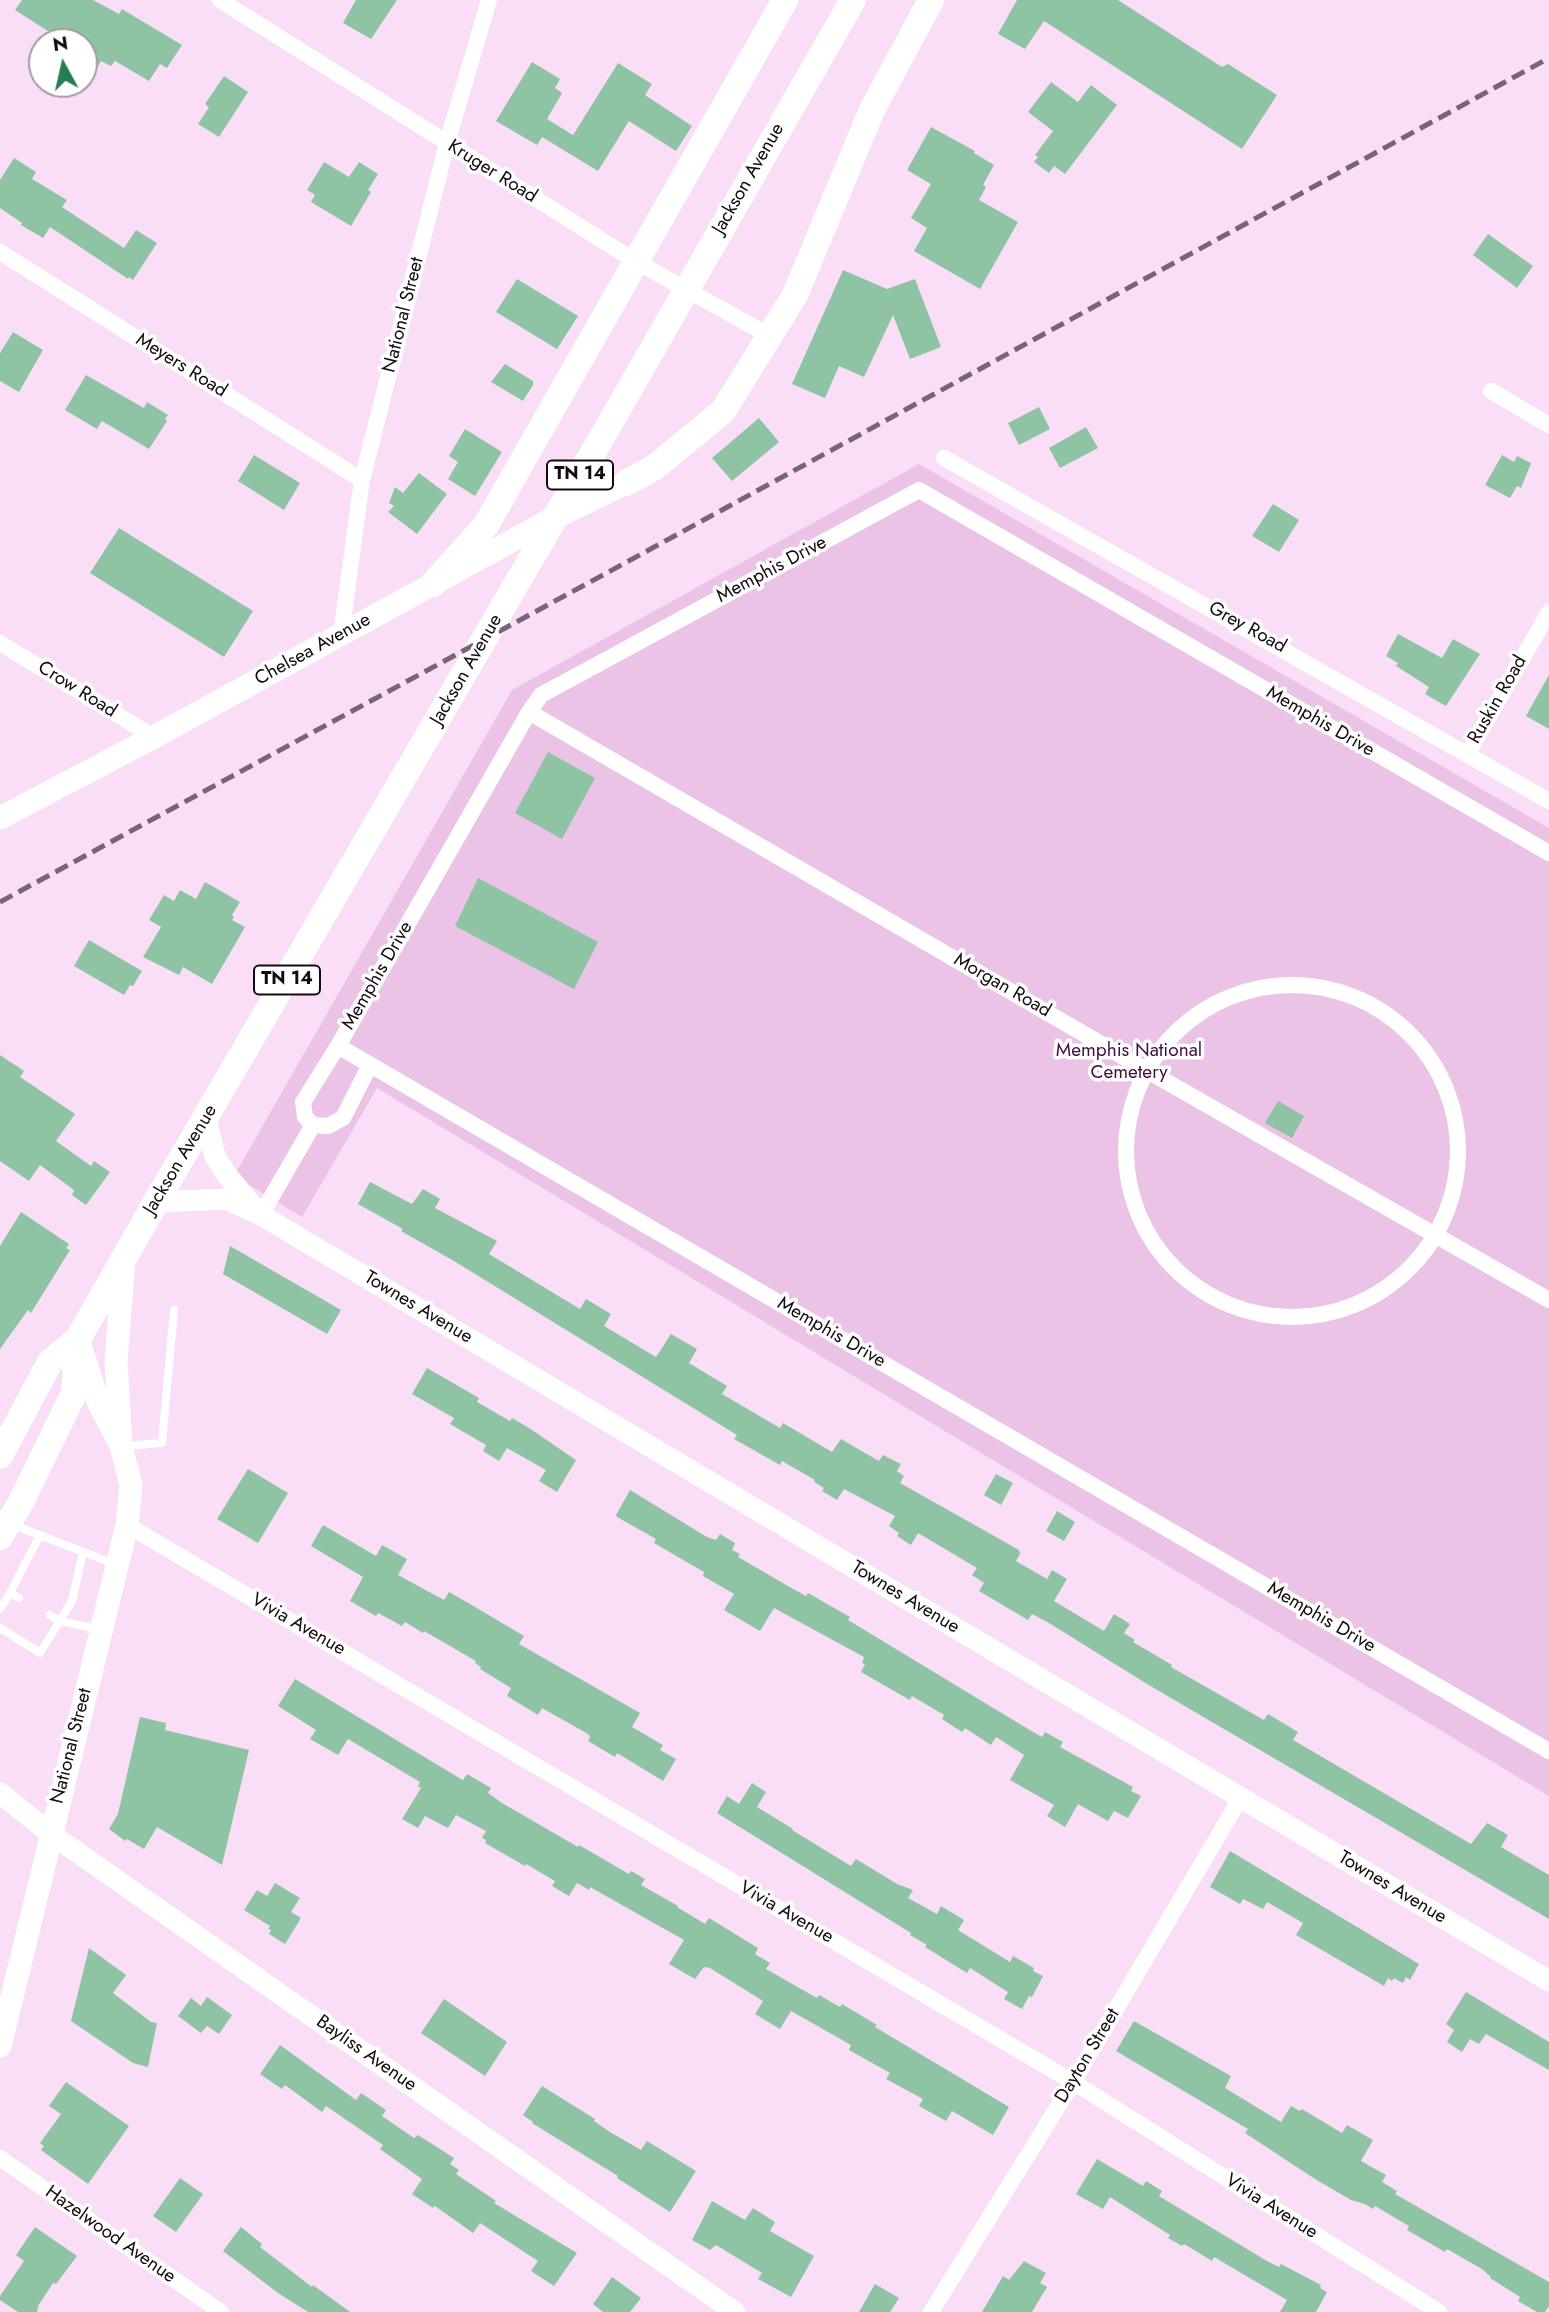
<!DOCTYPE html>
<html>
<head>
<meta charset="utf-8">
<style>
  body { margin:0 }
  #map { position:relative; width:1549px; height:2312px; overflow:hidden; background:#fadef7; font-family:Jost,sans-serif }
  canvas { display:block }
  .north { position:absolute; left:28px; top:28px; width:70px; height:70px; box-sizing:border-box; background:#fff; border:2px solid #a19da0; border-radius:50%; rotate:352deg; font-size:19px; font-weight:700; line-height:28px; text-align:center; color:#130a12 }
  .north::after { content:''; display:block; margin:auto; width:24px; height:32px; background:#267d51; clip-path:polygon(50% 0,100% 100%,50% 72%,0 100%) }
</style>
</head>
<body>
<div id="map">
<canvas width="1549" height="2312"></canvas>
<div class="north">N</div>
</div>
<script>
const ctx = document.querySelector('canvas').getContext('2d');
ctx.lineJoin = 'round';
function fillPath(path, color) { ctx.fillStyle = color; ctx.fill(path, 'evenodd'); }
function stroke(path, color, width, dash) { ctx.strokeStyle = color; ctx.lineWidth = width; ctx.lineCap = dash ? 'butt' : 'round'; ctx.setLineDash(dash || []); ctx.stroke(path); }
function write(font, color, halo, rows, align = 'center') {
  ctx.font = font + ' Jost,sans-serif'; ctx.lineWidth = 7; ctx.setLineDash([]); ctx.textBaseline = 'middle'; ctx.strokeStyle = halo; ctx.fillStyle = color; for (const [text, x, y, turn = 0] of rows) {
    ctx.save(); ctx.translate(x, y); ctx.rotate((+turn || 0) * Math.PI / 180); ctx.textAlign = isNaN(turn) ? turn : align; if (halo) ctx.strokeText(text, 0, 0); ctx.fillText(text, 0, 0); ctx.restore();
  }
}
fillPath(new Path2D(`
  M919,464L1549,828V1796L377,1088L302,1217L234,1176L512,690Z`), '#ebc3e6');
fillPath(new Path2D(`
  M22,0H93L119,14L122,9L182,45L167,68L160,64L149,81L115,61L111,66L101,61L97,68L84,60V42H80L58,28L54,35L15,10Z
  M356,0H397L371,39L343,23Z
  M1017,0H1118L1222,67L1228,64L1277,95L1242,149L1044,21L1025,49L998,34Z
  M532,62L560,79L555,88L562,93L547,119L573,135L618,63L652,84L645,95L692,126L676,151L629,121L598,171L542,137L537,145L496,121Z
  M224,76L248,92L219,137L198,124L209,107L205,104Z
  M1051,82L1078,102L1091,85L1117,105L1065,174L1054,166L1049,173L1034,162L1038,157L1035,155L1053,131L1028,112Z
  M931,127L975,151L974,153L994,165L983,185L986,187L979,200L1018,222L980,289L914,251L927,228L911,218L931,184L907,170Z
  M14,158L36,172L32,179L67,200L62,207L124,248L136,230L157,243L133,280L129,277L128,279L50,227L43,238L21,225L22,223L0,208V180Z
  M324,162L349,177L359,162L378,174L368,190L371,192L351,226L311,202L315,195L307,190Z
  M1488,234L1533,266L1517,288L1473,255Z
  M843,270L887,289L915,279L941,347L910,359L893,315L864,377L839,366L825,398L792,384Z
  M517,279L578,316L557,349L496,312Z
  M13,332L43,350L19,392L0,381V353Z
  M505,364L533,381V385L523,401L491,382Z
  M86,375L144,408L147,402L168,415L165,419L167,421L149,449L102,421L97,429L65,410Z
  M1039,407L1050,429L1019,445L1008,423Z
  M759,418L779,442L732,481L712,458Z
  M1086,427L1098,448L1060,468L1049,448Z
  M465,429L502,452L475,496L448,479L458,462L449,456Z
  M254,455L300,483L284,510L238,481Z
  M1502,455L1514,462L1517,456L1531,463L1521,488L1517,486L1510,498L1485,485Z
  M419,473L447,494L417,534L388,512L394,506L389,503L395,487L403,493Z
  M1273,504L1299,520L1279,552L1252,536Z
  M119,528L253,611L224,657L90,573Z
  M1398,634L1442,658L1453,639L1480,654L1446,706L1425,694L1429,687L1396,666L1398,663L1386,656Z
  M1549,675V729L1526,716Z
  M548,752L595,778L562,839L515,813Z
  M478,878L598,942L574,989L455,926Z
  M205,882L240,902L232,915L234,917L232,920L245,927L212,984L183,967L179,975L143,957L161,927L149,920L164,895L174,901L180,890L196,899Z
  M89,940L142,971L133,986L130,985L124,995L74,966Z
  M0,1055L24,1071L20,1077L75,1114L56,1141L91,1166L94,1161L110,1172L86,1205L72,1195L74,1190L40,1165L29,1181L0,1161Z
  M1278,1101L1304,1116L1292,1138L1265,1123Z
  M370,1182L412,1204L423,1189L440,1199L435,1208L497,1241L489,1254L580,1309L586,1299L611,1314L604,1326L656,1357L671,1334L697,1349L689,1363L727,1386L722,1394L780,1428L783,1423L832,1452L841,1439L879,1461L883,1455L901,1464L897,1471L904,1476L900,1483L1019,1550L1020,1554L1016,1561L1047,1579L1052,1570L1067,1579L1054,1601L1104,1631L1114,1614L1130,1624L1124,1633L1135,1640L1133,1642L1172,1665L1171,1667L1264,1720L1268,1714L1298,1732L1293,1740L1471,1844L1487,1823L1508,1835L1501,1847L1549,1875V1919L1147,1684L1049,1623L1032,1614L1028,1620L979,1591L984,1583L972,1575L977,1568L918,1533L911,1545L897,1536L899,1533L889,1526L895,1516L844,1489L837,1500L822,1491L824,1488L814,1482L815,1480L782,1461L780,1465L734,1439L737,1435L454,1261L401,1231L403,1229L358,1204Z
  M21,1212L69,1244L66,1248L70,1250L31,1313L28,1310L0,1349V1246Z
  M230,1246L341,1310L327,1334L223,1274Z
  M427,1368L479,1398L477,1402L510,1421L512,1418L529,1428L576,1460L557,1492L539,1481L546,1470L507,1448L499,1461L483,1451L486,1445L450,1424L454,1418L412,1394Z
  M248,1469L288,1493L258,1543L217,1519Z
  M996,1474L1013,1483L1001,1505L984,1495Z
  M630,1490L707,1537L716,1540L720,1534L735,1543L732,1550L740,1554L738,1557L795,1590L806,1596L808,1593L850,1617L848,1620L1028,1729L1042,1737L1045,1732L1063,1742L1060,1747L1133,1787L1131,1791L1141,1796L1128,1818L1114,1811L1108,1821L1078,1804L1065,1827L1047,1816L1054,1805L1010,1780L1024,1755L996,1737L991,1745L965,1728L962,1732L942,1719L944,1715L912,1696L910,1700L908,1699L861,1672L865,1664L862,1663L864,1657L774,1608L760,1631L724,1610L734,1594L703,1576L704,1572L654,1543L656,1539L617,1517L616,1515Z
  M1057,1511L1075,1522L1064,1541L1046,1531Z
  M323,1525L376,1556L382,1545L407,1559L398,1575L444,1600L449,1592L470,1604L524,1636L519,1644L640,1713L632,1727L663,1745L660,1750L676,1759L663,1781L617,1753L615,1757L588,1741L590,1737L588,1734L542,1708L538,1715L507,1696L511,1688L480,1669L481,1667L475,1663L476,1661L424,1631L423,1633L405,1622L402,1626L378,1613L376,1616L350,1601L363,1577L311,1546Z
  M295,1679L461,1779L463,1780L467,1774L491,1788L488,1793L502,1803L578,1847L579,1845L629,1874L631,1871L645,1879L641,1885L678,1906L677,1907L705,1924L709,1918L758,1948L755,1954L770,1963L766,1969L817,1998L819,1995L840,2007L842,2004L877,2025L875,2027L1009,2107L993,2135L952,2111L946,2121L919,2106L923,2099L886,2079L890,2073L849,2050L851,2045L791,2011L780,2029L755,2014L763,2001L710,1968L704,1967L695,1979L669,1964L684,1940L590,1887L589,1890L577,1883L569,1896L552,1886L555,1881L526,1864L525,1866L485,1843L486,1840L482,1838L486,1831L456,1815L448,1828L425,1816L418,1828L402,1819L421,1788L418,1786L420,1782L348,1739L338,1755L310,1739L316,1730L278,1706Z
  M140,1717L166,1723L165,1730L249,1750L222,1865L157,1827L144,1849L127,1839L125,1841L109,1829L118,1814Z
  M752,1783L766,1792L757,1807L793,1829L792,1830L851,1866L856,1859L897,1884L913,1890L908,1898L937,1914L941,1906L964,1920L958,1930L1010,1962L1013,1956L1034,1968L1033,1971L1043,1976L1032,1997L1029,1996L1022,2009L1004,1999L1008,1992L970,1968L967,1973L925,1947L927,1945L910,1935L911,1933L717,1813L727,1796L739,1804Z
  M1230,1851L1419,1964L1410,1980L1406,1977L1403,1983L1394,1978L1392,1981L1388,1978L1384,1986L1296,1935L1303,1923L1267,1902L1263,1909L1243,1899L1240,1904L1210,1887Z
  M275,1883L300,1898L291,1912L301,1918L285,1944L269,1934L271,1930L268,1929L270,1926L244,1910L257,1890L267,1896Z
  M89,1948L126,1975L113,1993L151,2022L157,2023L148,2067L133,2063L71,2021Z
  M1466,1992L1549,2042V2070L1486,2034L1479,2044L1470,2039L1462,2052L1447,2042L1454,2030L1446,2024Z
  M207,1997L232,2015L219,2034L207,2026L201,2033L178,2016L191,1998L201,2006Z
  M444,1999L507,2042L485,2076L421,2033Z
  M1134,2021L1231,2076L1225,2088L1281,2122L1291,2106L1300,2111L1302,2109L1342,2133L1347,2125L1373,2140L1361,2161L1386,2175L1382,2182L1397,2191L1395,2194L1549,2282V2306L1545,2312H1537L1518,2301L1520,2297L1490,2278L1491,2277L1482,2269L1447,2249L1445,2252L1407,2230L1409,2226L1375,2206L1373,2209L1365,2204L1351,2200L1315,2179L1245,2133L1248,2129L1116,2051Z
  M280,2045L356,2100L361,2093L386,2110L382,2116L414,2138L418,2135L454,2158L450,2164L459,2170L456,2174L496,2201L494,2203L577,2253L554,2286L531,2271L538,2261L480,2223L473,2233L435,2206L433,2208L412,2194L422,2179L380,2149L383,2145L326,2106L322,2112L285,2085L282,2089L260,2074Z
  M66,2082L129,2126L88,2184L41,2150L44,2146L40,2143L61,2114L49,2106Z
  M542,2086L595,2119L594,2121L610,2132L641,2150L647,2141L696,2171L670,2212L617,2178L618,2176L532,2123L533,2122L523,2115Z
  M1097,2159L1143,2186L1146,2181L1162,2191L1159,2196L1267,2261L1279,2267L1281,2264L1321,2285L1320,2288L1327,2292L1316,2312H1280L1287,2300L1214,2257L1212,2261L1184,2244L1182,2246L1168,2238L1170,2235L1110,2197L1103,2209L1076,2194Z
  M180,2178L203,2194L176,2232L153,2216Z
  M712,2201L745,2220L753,2208L775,2222L770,2231L814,2256L791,2297L758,2279L762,2273L716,2245L710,2250L692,2240Z
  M35,2227L77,2256L56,2284L53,2283L38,2306L37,2312H18L0,2300V2296L24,2261L16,2255Z
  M241,2227L262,2244L260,2247L312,2287L313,2285L350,2312H308L278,2293L223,2251Z
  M1024,2261L1046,2273L1040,2283L1047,2287L1032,2312H982L1003,2276L1009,2280Z
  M612,2277L641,2298L630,2312H603L593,2304Z
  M875,2284L899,2298L890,2312H859Z`), '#8ec4a3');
stroke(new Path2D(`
  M124,1446L162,1443L174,1310
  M11,1524L117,1565
  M19,1598L10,1593L40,1535
  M0,1609L10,1593
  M50,1615L59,1621L98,1629
  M0,1628L40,1653L72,1601L83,1552`), '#fff', 8);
stroke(new Path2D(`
  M220,0L635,261L770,336
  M0,252L362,480
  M1491,391L1549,425
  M944,458L1549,801
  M341,635L362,480L447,143L489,0
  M0,643L154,737
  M529,712L1146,1070L1549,1300
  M1468,753L1549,612
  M1549,853L919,490L541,695L529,712L338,1046L1549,1751
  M1126 1151a166 166 0 1 1 332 0a166 166 0 1 1-332 0Z
  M338,1046L303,1102L305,1117L313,1125L328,1126L343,1118L370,1065
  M261,1215L313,1125
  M127,1525L1073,2082L1439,2312
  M0,2158L221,2312
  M931,2312L1073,2082L1241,1797`), '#fff', 16);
stroke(new Path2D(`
  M206,1119L215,1156L226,1174L257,1211
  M156,1202L225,1199L261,1215L1549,1981
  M0,1793L51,1834L735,2312`), '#fff', 21);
stroke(new Path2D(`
  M0,818L154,737L546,522L626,483
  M79,1342L99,1404L118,1440
  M0,2046L127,1525L131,1485L121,1446L116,1361L124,1259`), '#fff', 23);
stroke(new Path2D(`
  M626,483L655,467L723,411L795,295L872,110L931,0
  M433,584L486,525L785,0
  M0,1456L50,1362L78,1339L156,1202L609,425L853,0
  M0,1537L21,1502L74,1393L78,1339`), '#fff', 26);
stroke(new Path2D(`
  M0,902L603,575L1549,58`), '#766574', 5, [14, 7]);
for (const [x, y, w] of [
  [580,475,66],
  [287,980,66]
]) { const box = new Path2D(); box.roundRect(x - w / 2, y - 14.5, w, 29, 5); ctx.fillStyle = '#fff'; ctx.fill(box); stroke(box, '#130a12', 2); }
write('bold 18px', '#130a12', null, [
  ["TN 14",580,475],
  ["TN 14",287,980]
]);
write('19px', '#130a12', '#fff', [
  ["Kruger Road",492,172,32],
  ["Jackson Avenue",749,179,-60],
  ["National Street",404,315,-76],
  ["Meyers Road",181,366,32],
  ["Memphis Drive",772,570,-28],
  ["Grey Road",1247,628,29],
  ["Chelsea Avenue",313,650,-29],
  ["Jackson Avenue",467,670,-60],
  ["Crow Road",77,690,32],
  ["Ruskin Road",1498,700,-60],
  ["Memphis Drive",1320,722,30],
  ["Memphis Drive",378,976,-60],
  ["Morgan Road",1002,986,30],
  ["Jackson Avenue",181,1160,-59],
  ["Townes Avenue",418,1308,31],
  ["Memphis Drive",831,1333,30],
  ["Townes Avenue",905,1598,31],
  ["Memphis Drive",1321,1618,30],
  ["Vivia Avenue",298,1625,30],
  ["National Street",72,1746,-76],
  ["Townes Avenue",1392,1888,31],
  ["Vivia Avenue",786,1913,30],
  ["Bayliss Avenue",366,2054,35],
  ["Dayton Street",1088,2056,-59],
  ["Vivia Avenue",1271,2207,32],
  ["Hazelwood Avenue",110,2235,35]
]);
write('19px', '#430f41', '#fff', [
  ["Memphis National",1129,1051],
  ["Cemetery",1129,1073]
]);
</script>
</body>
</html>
